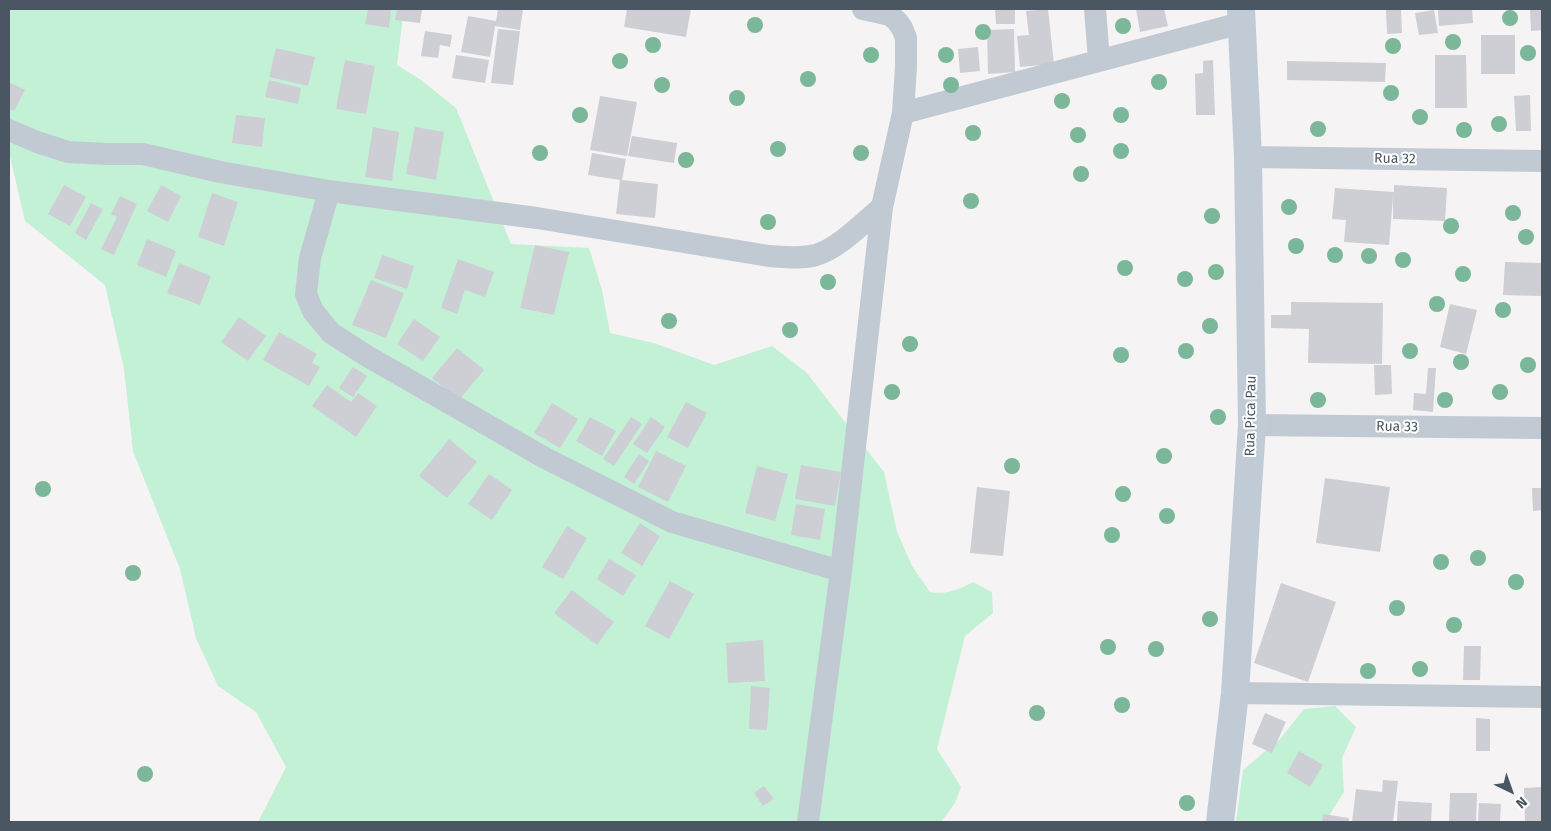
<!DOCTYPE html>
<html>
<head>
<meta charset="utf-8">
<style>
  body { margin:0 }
  #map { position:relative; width:1551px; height:831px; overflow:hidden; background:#f5f3f3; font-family:"Fira Sans",sans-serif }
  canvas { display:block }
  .frame { position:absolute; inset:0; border:10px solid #4a5661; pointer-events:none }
  .north { position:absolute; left:1486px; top:766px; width:50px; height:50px; -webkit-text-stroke:4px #fff; paint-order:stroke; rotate:138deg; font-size:14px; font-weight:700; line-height:20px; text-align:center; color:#4a5661 }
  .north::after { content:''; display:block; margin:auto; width:18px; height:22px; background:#4a5661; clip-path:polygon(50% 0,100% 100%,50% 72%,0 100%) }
</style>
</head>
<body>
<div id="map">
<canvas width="1551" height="831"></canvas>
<div class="frame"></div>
<div class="north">N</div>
</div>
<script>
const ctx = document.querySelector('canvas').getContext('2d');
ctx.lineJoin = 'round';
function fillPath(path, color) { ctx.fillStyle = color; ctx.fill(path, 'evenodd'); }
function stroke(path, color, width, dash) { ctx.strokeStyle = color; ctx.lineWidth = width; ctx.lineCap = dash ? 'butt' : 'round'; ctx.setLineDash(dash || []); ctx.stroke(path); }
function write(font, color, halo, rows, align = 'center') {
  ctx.font = font + ' "Fira Sans",sans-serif'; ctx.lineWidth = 4; ctx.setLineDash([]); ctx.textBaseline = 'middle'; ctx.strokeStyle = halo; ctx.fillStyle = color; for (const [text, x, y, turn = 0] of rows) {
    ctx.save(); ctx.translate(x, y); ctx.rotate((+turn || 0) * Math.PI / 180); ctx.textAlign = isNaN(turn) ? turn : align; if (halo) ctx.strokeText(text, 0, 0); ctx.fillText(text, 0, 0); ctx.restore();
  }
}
fillPath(new Path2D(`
  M9,9H404L397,65L421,80L456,108L511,244L589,248L602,290L610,333L654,343L714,365L772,346L806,372L884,472L897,532L912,566L930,592C946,595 958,590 973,582L992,592L993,613L965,636L937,749L961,787L955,803L941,822H258L286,767L256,712L218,686L196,638L180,569L133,451L124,369L105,285L25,221L9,152Z
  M1335,706L1356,727L1342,758L1344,792L1325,822H1236L1243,770L1281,738L1304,709Z`), '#c3f1d5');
fillPath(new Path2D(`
  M368,9H391L389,28L365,24Z
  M397,9H422L420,23L395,20Z
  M498,9H523L520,30L495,26L490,57L461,52L468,16L496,21Z
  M627,9H691L686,37L624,27Z
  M995,9H1015V24H996Z
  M1048,9L1054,64L1020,67L1017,36L1029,35L1026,11Z
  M1136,9H1164L1168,26L1140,32Z
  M1386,9H1401L1402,33L1387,34Z
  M1438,9H1472L1473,23L1439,26Z
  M1530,9H1542V30L1531,31Z
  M1434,10L1438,33L1419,35L1415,13Z
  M498,29L520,31L513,85L491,83Z
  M1014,29L1015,72L988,74L987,30Z
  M425,31L452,35L450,47L440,45L438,58L421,56Z
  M1481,35H1515V74H1481Z
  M978,47L980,71L960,73L958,49Z
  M276,48L315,57L308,86L269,77Z
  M456,55L489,60L485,83L452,78Z
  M1435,55H1466L1467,108H1435Z
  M345,60L375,66L366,114L336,109Z
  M1213,60L1215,115H1196L1195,74L1203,73V61Z
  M1287,61L1386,63L1385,82L1287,80Z
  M269,80L301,88L298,104L265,97Z
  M9,82L25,90L14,111L9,109Z
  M1530,95L1531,131H1516L1514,96Z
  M600,96L637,102L627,156L590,150Z
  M236,115L265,118L262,147L232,143Z
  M373,127L399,132L392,181L365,177Z
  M415,127L444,132L436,180L406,174Z
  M632,136L677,143L674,163L628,156Z
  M592,153L626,159L622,180L658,184L655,218L616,214L620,180L588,175Z
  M64,185L86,197L70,226L48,214Z
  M161,185L181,196L168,222L147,211Z
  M1394,185L1447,188L1445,221L1393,219V197L1389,245L1344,242L1346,220L1332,219L1335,188L1394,192Z
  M212,193L238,202L224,246L198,237Z
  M120,196L137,204L114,255L101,249L117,217L111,214Z
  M91,203L103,209L86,240L75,233Z
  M147,239L176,251L166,277L137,265Z
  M535,245L569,252L554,315L520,308Z
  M382,255L414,266L407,289L374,278Z
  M458,259L494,272L485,297L465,290L457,314L441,308Z
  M1505,262L1542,263V296L1503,295Z
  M179,263L211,276L200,305L167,293Z
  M371,280L404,293L386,338L352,325Z
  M1291,302L1383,303L1382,364L1308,363L1309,329L1271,328V315H1291Z
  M1450,304L1477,310L1466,354L1440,347Z
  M239,317L266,336L248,361L221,342Z
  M414,319L440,337L423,361L397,344Z
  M279,332L317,354L312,363L320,367L309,386L263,360Z
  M457,348L484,370L459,400L432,378Z
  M1374,365H1391L1392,394L1375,395Z
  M353,367L367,376L353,397L339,388Z
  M1428,368H1436L1433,412L1413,410L1414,393L1426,394Z
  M327,385L351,402L358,393L377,406L356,437L312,406Z
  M686,402L707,413L688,448L667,437Z
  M552,403L578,419L560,448L534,433Z
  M590,417L616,431L602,456L576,441Z
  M631,417L642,424L614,466L603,459Z
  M651,417L665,427L647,453L633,444Z
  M449,439L477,462L447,498L419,476Z
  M656,451L686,466L668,502L638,487Z
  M639,454L649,461L634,484L624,477Z
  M801,465L841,472L835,506L795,499Z
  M757,466L788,474L775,521L745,513Z
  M489,474L512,490L492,520L468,504Z
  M1325,478L1390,487L1380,552L1316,543Z
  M977,487L1010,491L1003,556L970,553Z
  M1532,488H1542V510L1533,511Z
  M796,504L825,509L820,540L791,535Z
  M640,523L660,536L642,566L621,553Z
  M567,526L587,538L563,579L542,567Z
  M609,559L636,575L623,596L597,579Z
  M670,581L694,594L669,639L645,626Z
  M1281,583L1336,602L1308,682L1254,663Z
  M572,590L614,622L597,645L554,613Z
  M763,640L765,681L728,683L726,643Z
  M1464,646H1481L1480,680H1463Z
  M751,686L770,688L767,730L749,729Z
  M1265,713L1286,722L1272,753L1252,744Z
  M1476,718L1490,719V751H1476Z
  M1299,751L1323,765L1310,787L1287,773Z
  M1383,780L1398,781L1393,822H1352L1356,789L1382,792Z
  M764,786L774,799L763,806L754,793Z
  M1542,787V822H1525L1524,788Z
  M1450,793H1477L1476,822L1449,821Z
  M1398,801L1432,803L1431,822H1397Z
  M1479,803L1501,804L1500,821H1478Z
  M1323,814L1349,818V822H1322Z`), '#cdcfd5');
stroke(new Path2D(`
  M1095,9L1099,60
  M903,113L1241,23
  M9,130L37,142L68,152L107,154H143L220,172L329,191L537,218L769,256C785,257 801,259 816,255C839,248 864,222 882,207
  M1248,157L1542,161
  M329,191L310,258L306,294L313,311L331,333L367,356L545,458L672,522L841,571
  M1252,425L1542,428
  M1235,693L1542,697
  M808,822L841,571L882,207L903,113L906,67V38L902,28L897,21L890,15L863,9`), '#c1cad2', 22);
stroke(new Path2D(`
  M1220,822L1235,693L1252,425L1248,157L1241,9`), '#c1cbd6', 28);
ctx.fillStyle = '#7bb799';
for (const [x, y] of [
  [1510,18],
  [755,25],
  [1123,26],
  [983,32],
  [1453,42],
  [653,45],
  [1393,46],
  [1528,53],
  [871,55],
  [946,55],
  [620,61],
  [808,79],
  [1159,82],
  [662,85],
  [951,85],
  [1391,93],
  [737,98],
  [1062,101],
  [580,115],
  [1121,115],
  [1420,117],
  [1499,124],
  [1318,129],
  [1464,130],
  [973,133],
  [1078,135],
  [778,149],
  [1121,151],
  [540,153],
  [861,153],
  [686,160],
  [1081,174],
  [971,201],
  [1289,207],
  [1513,213],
  [1212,216],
  [768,222],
  [1451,226],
  [1526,237],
  [1296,246],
  [1335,255],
  [1369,256],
  [1403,260],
  [1125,268],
  [1216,272],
  [1463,274],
  [1185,279],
  [828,282],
  [1437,304],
  [1503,310],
  [669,321],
  [1210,326],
  [790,330],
  [910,344],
  [1186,351],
  [1410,351],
  [1121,355],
  [1461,362],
  [1528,365],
  [892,392],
  [1500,392],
  [1318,400],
  [1445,400],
  [1218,417],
  [1164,456],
  [1012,466],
  [43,489],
  [1123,494],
  [1167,516],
  [1112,535],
  [1478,558],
  [1441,562],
  [133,573],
  [1516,582],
  [1397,608],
  [1210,619],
  [1454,625],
  [1108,647],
  [1156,649],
  [1420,669],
  [1368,671],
  [1122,705],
  [1037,713],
  [145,774],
  [1187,803]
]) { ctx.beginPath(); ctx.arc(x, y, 8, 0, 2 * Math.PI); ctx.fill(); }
write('14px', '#4a5661', '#fff', [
  ["Rua 32",1395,159,1],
  ["Rua Pica Pau",1251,416,-89],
  ["Rua 33",1397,427,1]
]);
</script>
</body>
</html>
